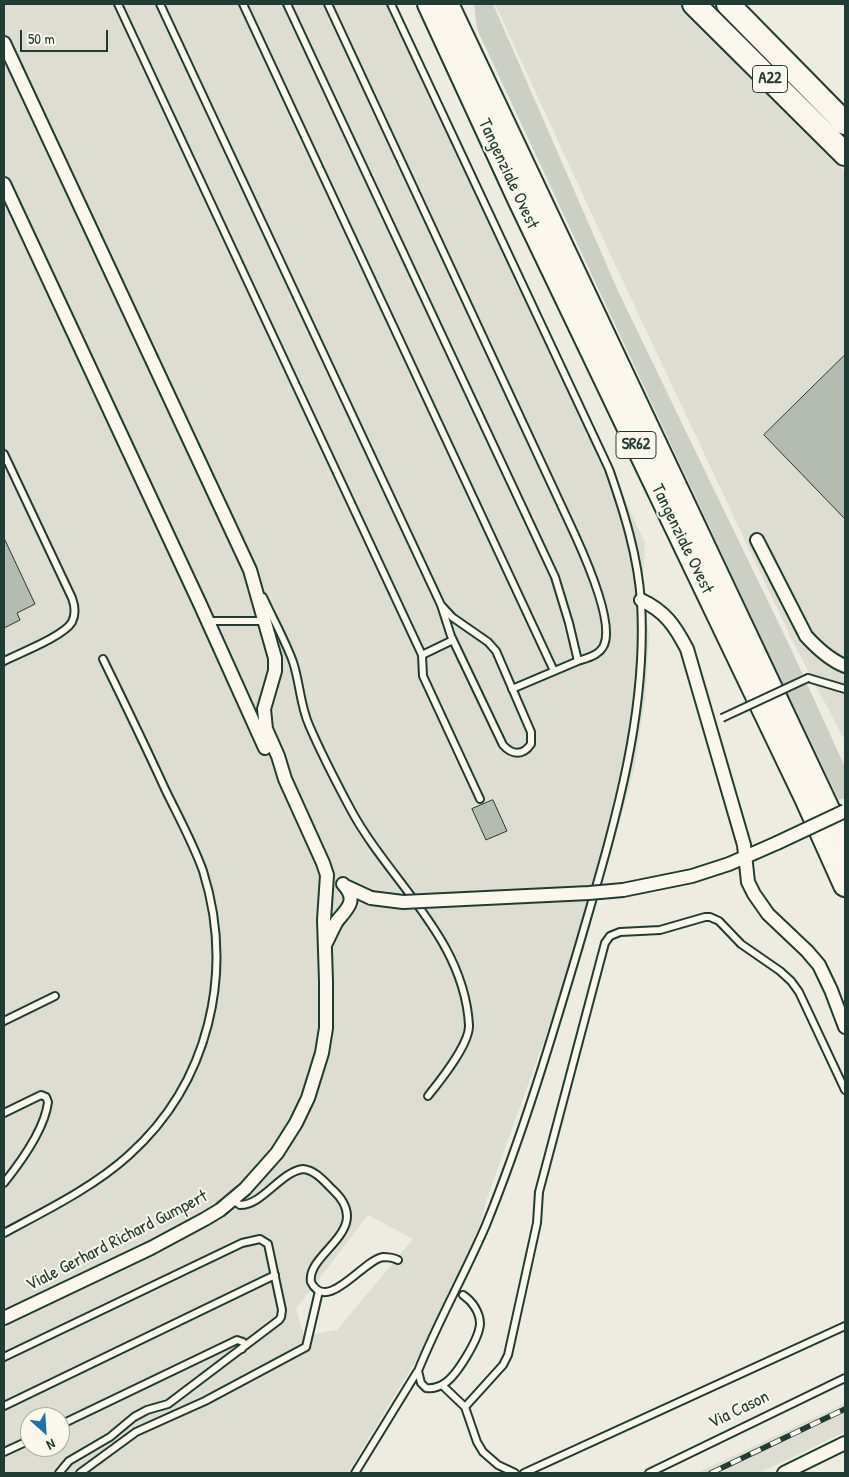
<!DOCTYPE html>
<html>
<head>
<meta charset="utf-8">
<style>
  body { margin:0 }
  #map { position:relative; width:849px; height:1477px; overflow:hidden; background:#eeece1; font-family:"Patrick Hand",sans-serif }
  canvas { display:block }
  .frame { position:absolute; inset:0; border:5px solid #1f3d34; pointer-events:none }
  .north { position:absolute; left:20px; top:1407px; width:50px; height:50px; box-sizing:border-box; background:#fbf7ec; border:1px solid #a3ada2; border-radius:50%; rotate:154deg; font-size:14px; font-weight:700; line-height:20px; text-align:center; color:#1f3d34 }
  .north::after { content:''; display:block; margin:auto; width:18px; height:22px; background:#1f6fb2; clip-path:polygon(50% 0,100% 100%,50% 72%,0 100%) }
  .scale { position:absolute; left:20px; top:30px; width:88px; height:22px; box-sizing:border-box; border:2px solid #1f3d34; border-top:0; padding-left:6px; font-size:15px; line-height:18px; white-space:nowrap; color:#1f3d34; -webkit-text-stroke:4px #fbf7ec; paint-order:stroke }
</style>
</head>
<body>
<div id="map">
<canvas width="849" height="1477"></canvas>
<div class="frame"></div>
<div class="north">N</div>
<div class="scale">50 m</div>
</div>
<script>
const ctx = document.querySelector('canvas').getContext('2d');
ctx.lineJoin = 'round';
function fillPath(path, color) { ctx.fillStyle = color; ctx.fill(path, 'evenodd'); }
function stroke(path, color, width, dash) { ctx.strokeStyle = color; ctx.lineWidth = width; ctx.lineCap = dash ? 'butt' : 'round'; ctx.setLineDash(dash || []); ctx.stroke(path); }
function write(font, color, halo, rows, align = 'center') {
  ctx.font = font + ' "Patrick Hand",sans-serif'; ctx.lineWidth = 4; ctx.setLineDash([]); ctx.textBaseline = 'middle'; ctx.strokeStyle = halo; ctx.fillStyle = color; for (const [text, x, y, turn = 0] of rows) {
    ctx.save(); ctx.translate(x, y); ctx.rotate((+turn || 0) * Math.PI / 180); ctx.textAlign = isNaN(turn) ? turn : align; if (halo) ctx.strokeText(text, 0, 0); ctx.fillText(text, 0, 0); ctx.restore();
  }
}
fillPath(new Path2D(`
  M4,4H396L645,543L643,576L649,638L645,700L634,769L609,861L487,1198L480,1224L447,1300L421,1352L348,1473H4ZM368,1215L413,1239L337,1330L304,1336L296,1309ZM30,1417H60V1447H30Z
  M495,4H680L845,172V741L792,640L612,258Z
  M845,1403V1432L759,1473H697Z`), '#ddddd2');
fillPath(new Path2D(`
  M474,4H493L618,291L791,649L845,767V798L839,800L781,680L477,29Z`), '#cbcfc4');
const building = new Path2D(`
  M845,355V519L764,435Z
  M4,538L35,604L17,613L20,620L4,628Z
  M493,800L507,831L486,840L472,809Z`);
fillPath(building, '#b4bbb0');
stroke(building, '#1f3d34', 1);
const lane = new Path2D(`
  M118,4L422,655L453,640
  M160,4L441,605L451,636L503,745C512,755 523,756 531,744V732L496,651L488,642L452,617L441,605
  M243,4L554,671
  M287,4L555,577L569,623L578,661L512,689
  M328,4L575,535C585,557 614,622 604,645C600,655 587,658 578,661
  M391,4L609,469C624,512 638,556 641,602C648,719 611,835 579,946C551,1040 523,1134 486,1225C465,1274 438,1321 418,1371L421,1383L426,1388C433,1389 439,1387 445,1383C457,1375 479,1339 480,1324C480,1312 472,1301 463,1295
  M4,454L72,598C75,606 76,614 72,622C64,636 20,653 4,661
  M263,597C273,619 285,640 293,662C300,683 300,705 309,725C321,753 336,782 351,810C390,882 464,938 469,1025C470,1044 440,1081 428,1096
  M208,621H266
  M422,655L423,676L480,799
  M808,678L845,689
  M4,1021L55,996
  M4,1113L41,1095L46,1097L48,1102C45,1128 20,1163 4,1183
  M233,1200L240,1205C263,1205 280,1172 303,1169C315,1170 324,1181 332,1189C377,1230 306,1252 311,1282C327,1314 363,1260 383,1257C388,1257 394,1258 398,1260
  M4,1233C45,1211 94,1187 129,1155C209,1083 235,973 203,871C193,843 178,816 165,789C145,745 124,702 103,659
  M4,1357L242,1243L260,1239L268,1244L282,1310L281,1317L279,1320L168,1404L147,1410L134,1417L110,1437L69,1461L59,1473
  M442,1385L465,1407L477,1442L483,1452L498,1465L515,1473
  M4,1406L275,1275
  M465,1407L503,1365L508,1355L537,1223L539,1192L605,943L610,936L620,932L660,930L705,917H710L719,921L741,944L780,971L791,981L799,992L845,1090
  M60,1425L237,1340L243,1342L244,1345L242,1349
  M4,1452L30,1440
  M80,1473L136,1432L205,1401L306,1347L319,1291
  M355,1473L417,1372
  M524,1473L845,1326
  M649,1473L845,1378`);
const street = new Path2D(`
  M4,43L250,570L275,658V671L264,709L266,729L278,756L285,779L323,863L327,875L324,920L326,981V1028L322,1053L308,1098L296,1123L277,1153L245,1189L220,1210L205,1219L151,1248L4,1318
  M4,184L200,604L265,748
  M757,540L806,636C817,648 830,660 845,666
  M641,600C665,611 675,626 687,649L744,845L748,882L754,894L768,914L807,951L819,965L831,990L845,1027
  M345,886L371,898
  M623,890L692,876L729,864L777,843
  M326,943C330,935 333,928 337,921C348,908 358,900 343,884
  M784,1473L845,1443`);
const highway = new Path2D(`
  M429,4L519,199L806,798L845,885
  M447,4L845,845
  M694,4L845,154
  M728,4L845,123`);
stroke(lane, '#1f3d34', 10);
stroke(street, '#1f3d34', 16);
stroke(highway, '#1f3d34', 26);
stroke(lane, '#fbf7ec', 6);
stroke(street, '#fbf7ec', 12);
stroke(highway, '#fbf7ec', 22);
const rail = new Path2D(`
  M711,1473L845,1409`);
stroke(rail, '#1f3d34', 5.5);
stroke(rail, '#fbf7ec', 4, [11]);
const laneBridge = new Path2D(`
  M722,718L808,678`);
const streetBridge = new Path2D(`
  M777,843L845,811
  M371,898L403,902L589,893L623,890`);
stroke(laneBridge, '#1f3d34', 10, []);
stroke(streetBridge, '#1f3d34', 16, []);
stroke(laneBridge, '#fbf7ec', 6);
stroke(streetBridge, '#fbf7ec', 12);
for (const [x, y, w] of [
  [770,79,35],
  [636,445,40]
]) { const box = new Path2D(); box.roundRect(x - w / 2, y - 13.5, w, 27, 4); ctx.fillStyle = '#fbf7ec'; ctx.fill(box); stroke(box, '#1f3d34', 1); }
write('bold 16px', '#1f3d34', null, [
  ["A22",770,79],
  ["SR62",636,445]
]);
write('18px', '#1f3d34', '#fbf7ec', [
  ["Tangenziale Ovest",508,174,65],
  ["Tangenziale Ovest",682,539,64],
  ["Viale Gerhard Richard Gumpert",117,1241,-27],
  ["Via Cason",739,1410,-26]
]);
</script>
</body>
</html>
